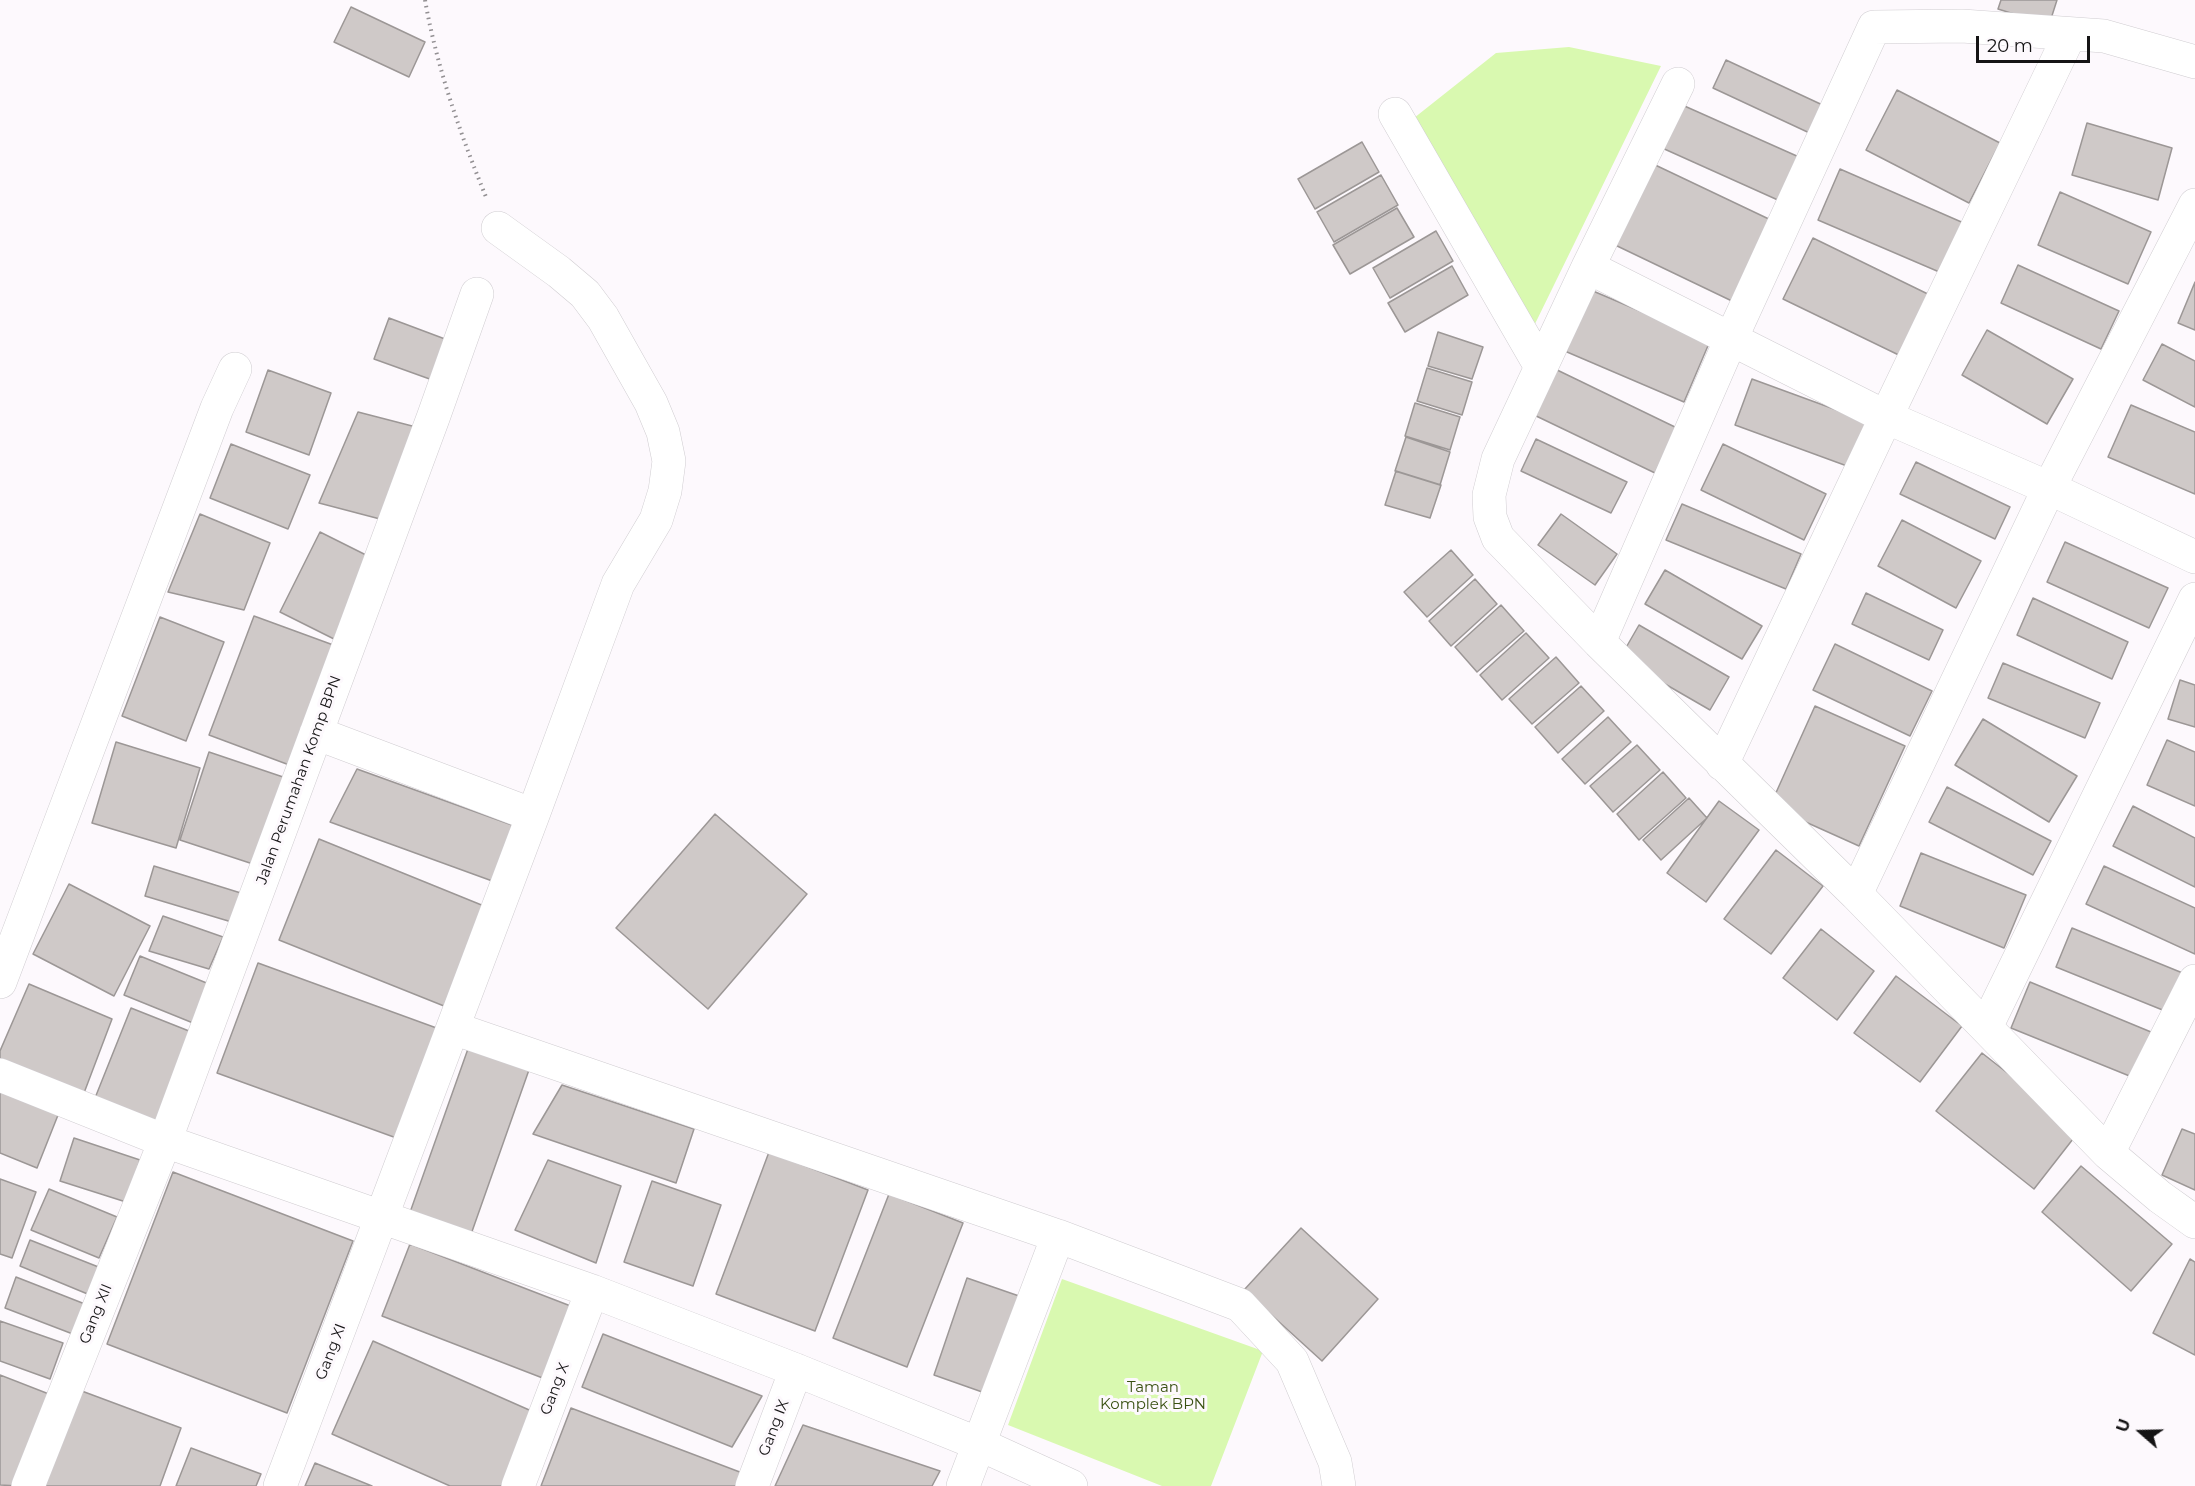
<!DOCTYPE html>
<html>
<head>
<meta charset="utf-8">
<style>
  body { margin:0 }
  #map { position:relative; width:2195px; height:1486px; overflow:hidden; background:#fdf9fd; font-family:Montserrat,sans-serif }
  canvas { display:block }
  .north { position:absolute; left:2111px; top:1402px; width:60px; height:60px; -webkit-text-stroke:4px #fdf9fd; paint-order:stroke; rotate:290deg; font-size:16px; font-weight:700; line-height:24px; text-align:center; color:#151415 }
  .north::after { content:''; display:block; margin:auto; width:21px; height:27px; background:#151415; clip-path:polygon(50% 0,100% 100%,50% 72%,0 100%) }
  .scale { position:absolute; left:1976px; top:36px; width:114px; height:27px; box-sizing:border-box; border:3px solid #151415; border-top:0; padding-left:8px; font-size:18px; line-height:21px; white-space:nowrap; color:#151415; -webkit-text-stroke:4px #fdf9fd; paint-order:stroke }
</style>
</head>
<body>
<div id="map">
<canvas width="2195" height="1486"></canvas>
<div class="north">U</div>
<div class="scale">20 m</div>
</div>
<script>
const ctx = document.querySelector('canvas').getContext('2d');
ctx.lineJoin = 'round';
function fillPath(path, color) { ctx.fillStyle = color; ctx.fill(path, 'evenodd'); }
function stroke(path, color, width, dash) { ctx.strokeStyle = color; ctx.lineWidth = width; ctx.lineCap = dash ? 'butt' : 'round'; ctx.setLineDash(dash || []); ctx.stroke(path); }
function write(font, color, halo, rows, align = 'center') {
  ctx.font = font + ' Montserrat,sans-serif'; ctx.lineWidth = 6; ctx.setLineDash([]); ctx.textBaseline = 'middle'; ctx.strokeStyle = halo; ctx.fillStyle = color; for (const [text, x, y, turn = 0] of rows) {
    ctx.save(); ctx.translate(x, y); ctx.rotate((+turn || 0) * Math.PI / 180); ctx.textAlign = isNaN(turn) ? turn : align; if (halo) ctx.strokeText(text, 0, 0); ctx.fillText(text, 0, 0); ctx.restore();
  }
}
fillPath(new Path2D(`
  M1569,47L1661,66L1532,330L1414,118L1496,53Z
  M1062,1279L1263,1351L1211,1486H1162L1008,1425Z`), '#d9f9b0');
const building = new Path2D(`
  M2001,0H2057L2049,25L1998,9Z
  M351,7L425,42L409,77L334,42Z
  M1726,60L1829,108L1816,136L1713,88Z
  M1897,90L2000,143L1969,203L1866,150Z
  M1671,100L1808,161L1789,205L1651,143Z
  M2087,123L2172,148L2158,200L2072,175Z
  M1362,142L1379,172L1315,209L1298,179Z
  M1651,163L1773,221L1734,302L1613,244Z
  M1840,169L1966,224L1944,274L1818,220Z
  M1381,175L1398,205L1334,242L1317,212Z
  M2060,192L2151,232L2128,284L2038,245Z
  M1397,208L1414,237L1350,274L1333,245Z
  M1436,231L1453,261L1390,298L1373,268Z
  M1813,238L1936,298L1907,359L1783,299Z
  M2018,265L2119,311L2101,349L2001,303Z
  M1452,266L1468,295L1405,332L1388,303Z
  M2195,282V330L2178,323Z
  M1586,288L1710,341L1684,402L1560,349Z
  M389,318L453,342L438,382L374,359Z
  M1987,330L2073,379L2047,424L1962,375Z
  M1438,332L1483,347L1472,379L1428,366Z
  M2162,344L2195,361V407L2143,380Z
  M1427,368L1472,382L1462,415L1417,401Z
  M1553,368L1677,428L1655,473L1532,414Z
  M268,370L331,393L309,455L246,432Z
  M1752,379L1875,424L1858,470L1735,425Z
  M1415,403L1460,417L1450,450L1405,436Z
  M2131,405L2195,432V494L2108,457Z
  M358,412L416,427L380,519L319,503Z
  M1406,437L1450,452L1440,485L1395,471Z
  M1536,439L1627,482L1611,513L1521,471Z
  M231,444L310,475L288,529L210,498Z
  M1723,444L1826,494L1804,540L1701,490Z
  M1916,462L2010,507L1995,539L1900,494Z
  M1396,471L1441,485L1430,518L1385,505Z
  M1682,504L1801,554L1786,589L1666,540Z
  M200,514L270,543L244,610L168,592Z
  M1561,514L1617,554L1595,585L1538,545Z
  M1902,520L1981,561L1956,608L1878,566Z
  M320,532L376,560L336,640L280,612Z
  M2065,542L2168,588L2149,628L2047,582Z
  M1451,550L1473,575L1427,617L1404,592Z
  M1665,570L1762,626L1742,659L1645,604Z
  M1475,579L1497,604L1451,646L1429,621Z
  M1866,593L1943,630L1929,660L1852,624Z
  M2033,598L2128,642L2112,679L2017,635Z
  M1501,605L1524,631L1477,672L1455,647Z
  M254,616L336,646L292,766L209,735Z
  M160,617L224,642L186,741L122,716Z
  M1639,625L1729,677L1710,710L1620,658Z
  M1526,633L1549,658L1502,700L1480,675Z
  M1835,644L1932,691L1910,736L1813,690Z
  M1556,657L1579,683L1532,724L1509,699Z
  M2003,663L2100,703L2085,738L1988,698Z
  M2180,680L2195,685V727L2168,719Z
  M1581,686L1604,711L1558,753L1535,727Z
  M1815,706L1905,746L1859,846L1770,806Z
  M1608,717L1631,742L1585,784L1562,759Z
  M1983,719L2077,776L2049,822L1955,765Z
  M2167,740L2195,752V806L2147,785Z
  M116,742L200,768L176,848L92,823Z
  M1637,745L1660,770L1613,812L1590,786Z
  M209,752L286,778L256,865L180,840Z
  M357,769L512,825L495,882L330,822Z
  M1663,772L1686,798L1639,840L1617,814Z
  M1947,787L2051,841L2033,875L1929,822Z
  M1689,798L1707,818L1661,860L1643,840Z
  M1719,801L1759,830L1706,902L1667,873Z
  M2133,806L2195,838V887L2113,846Z
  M715,814L807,894L708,1009L616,928Z
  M319,839L484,906L444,1006L279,940Z
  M1776,850L1823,886L1771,954L1724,919Z
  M1921,853L2026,895L2004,948L1900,906Z
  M154,866L244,894L235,923L145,896Z
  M2104,866L2195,908V954L2086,904Z
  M69,884L150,926L114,996L33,954Z
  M163,916L223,937L209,969L149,951Z
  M2072,928L2190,976L2175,1015L2056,967Z
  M1821,929L1874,971L1837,1020L1783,978Z
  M140,956L214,986L198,1025L124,995Z
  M258,963L442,1030L402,1140L217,1073Z
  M1896,976L1962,1026L1920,1082L1854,1033Z
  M2030,982L2151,1032L2132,1077L2011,1028Z
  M29,984L112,1019L84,1093L0,1065V1051Z
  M131,1008L194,1033L156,1128L93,1103Z
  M469,1046L530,1067L469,1240L408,1218Z
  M1982,1053L2080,1130L2034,1189L1936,1111Z
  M0,1081L62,1105L37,1168L0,1153Z
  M562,1085L694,1129L676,1183L533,1134Z
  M2182,1129L2195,1134V1190L2162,1175Z
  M74,1138L140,1160L126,1202L60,1181Z
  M769,1152L868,1190L815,1331L716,1294Z
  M548,1160L621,1186L596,1263L515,1230Z
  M2081,1166L2172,1244L2131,1291L2042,1212Z
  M173,1172L353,1241L287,1413L107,1344Z
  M0,1179L36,1192L12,1258L0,1254Z
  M652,1181L721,1205L693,1286L624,1262Z
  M49,1189L117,1217L99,1258L31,1230Z
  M889,1194L963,1223L907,1367L833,1338Z
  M1301,1228L1378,1299L1322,1361L1244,1290Z
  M30,1240L101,1268L90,1295L20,1266Z
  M410,1244L581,1310L553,1382L382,1316Z
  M2190,1259L2195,1262V1355L2153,1333Z
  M16,1277L90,1306L78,1336L5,1308Z
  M967,1278L1019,1296L985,1393L934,1375Z
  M0,1321L63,1343L50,1379L0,1361Z
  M603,1334L762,1396L732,1447L582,1387Z
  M373,1341L536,1413L504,1486H450L332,1434Z
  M0,1375L54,1396L19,1486L0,1485Z
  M71,1387L181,1428L160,1486H35Z
  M571,1408L745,1474L740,1486H541Z
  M803,1425L940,1471L932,1486H775Z
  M191,1448L261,1474L256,1486H176Z
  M315,1463L372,1486H305Z`);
fillPath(building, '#cfc9c8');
stroke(building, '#9c9796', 1.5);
const street = new Path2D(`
  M1678,84L1588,267L1498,459L1489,495L1490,517L1498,538L1599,642L1856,894L2108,1153L2160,1197L2195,1222
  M1395,114L1541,367
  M1588,267L1886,417L2049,488L2195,557
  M1599,642L1731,339L1874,27L1962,26L2104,36L2195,62
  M316,733L533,815
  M1722,764L1886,417L2070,34
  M1856,894L2049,488L2195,205
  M0,982L217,408L235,369
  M1986,1027L2195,599
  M453,1028L1058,1236L963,1486
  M0,1075L165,1141L592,1291L796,1370L979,1444L1071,1486
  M2108,1153L2195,981
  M1058,1236L1240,1305L1292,1361L1335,1462L1339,1486
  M28,1486L165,1141L433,418L477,294
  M280,1486L533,815L618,584L656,520L665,491L669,461L663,432L651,403L603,318L585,294L559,272L498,228
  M518,1486L592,1291
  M752,1486L796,1370`);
stroke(street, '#d0cdd1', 34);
stroke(new Path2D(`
  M425,0C437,68 460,133 486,197`), '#939093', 4, [1.5, 4.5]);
stroke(street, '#fff', 33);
write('15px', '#151415', '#fdf9fd', [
  ["Jalan Perumahan Komp BPN",299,780,-70],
  ["Gang XII",96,1314,-68],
  ["Gang XI",331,1352,-69],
  ["Gang X",555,1389,-69],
  ["Gang IX",774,1428,-69]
]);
write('15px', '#395011', '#fdf9fd', [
  ["Taman",1153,1388],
  ["Komplek BPN",1153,1405]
]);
</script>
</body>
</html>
